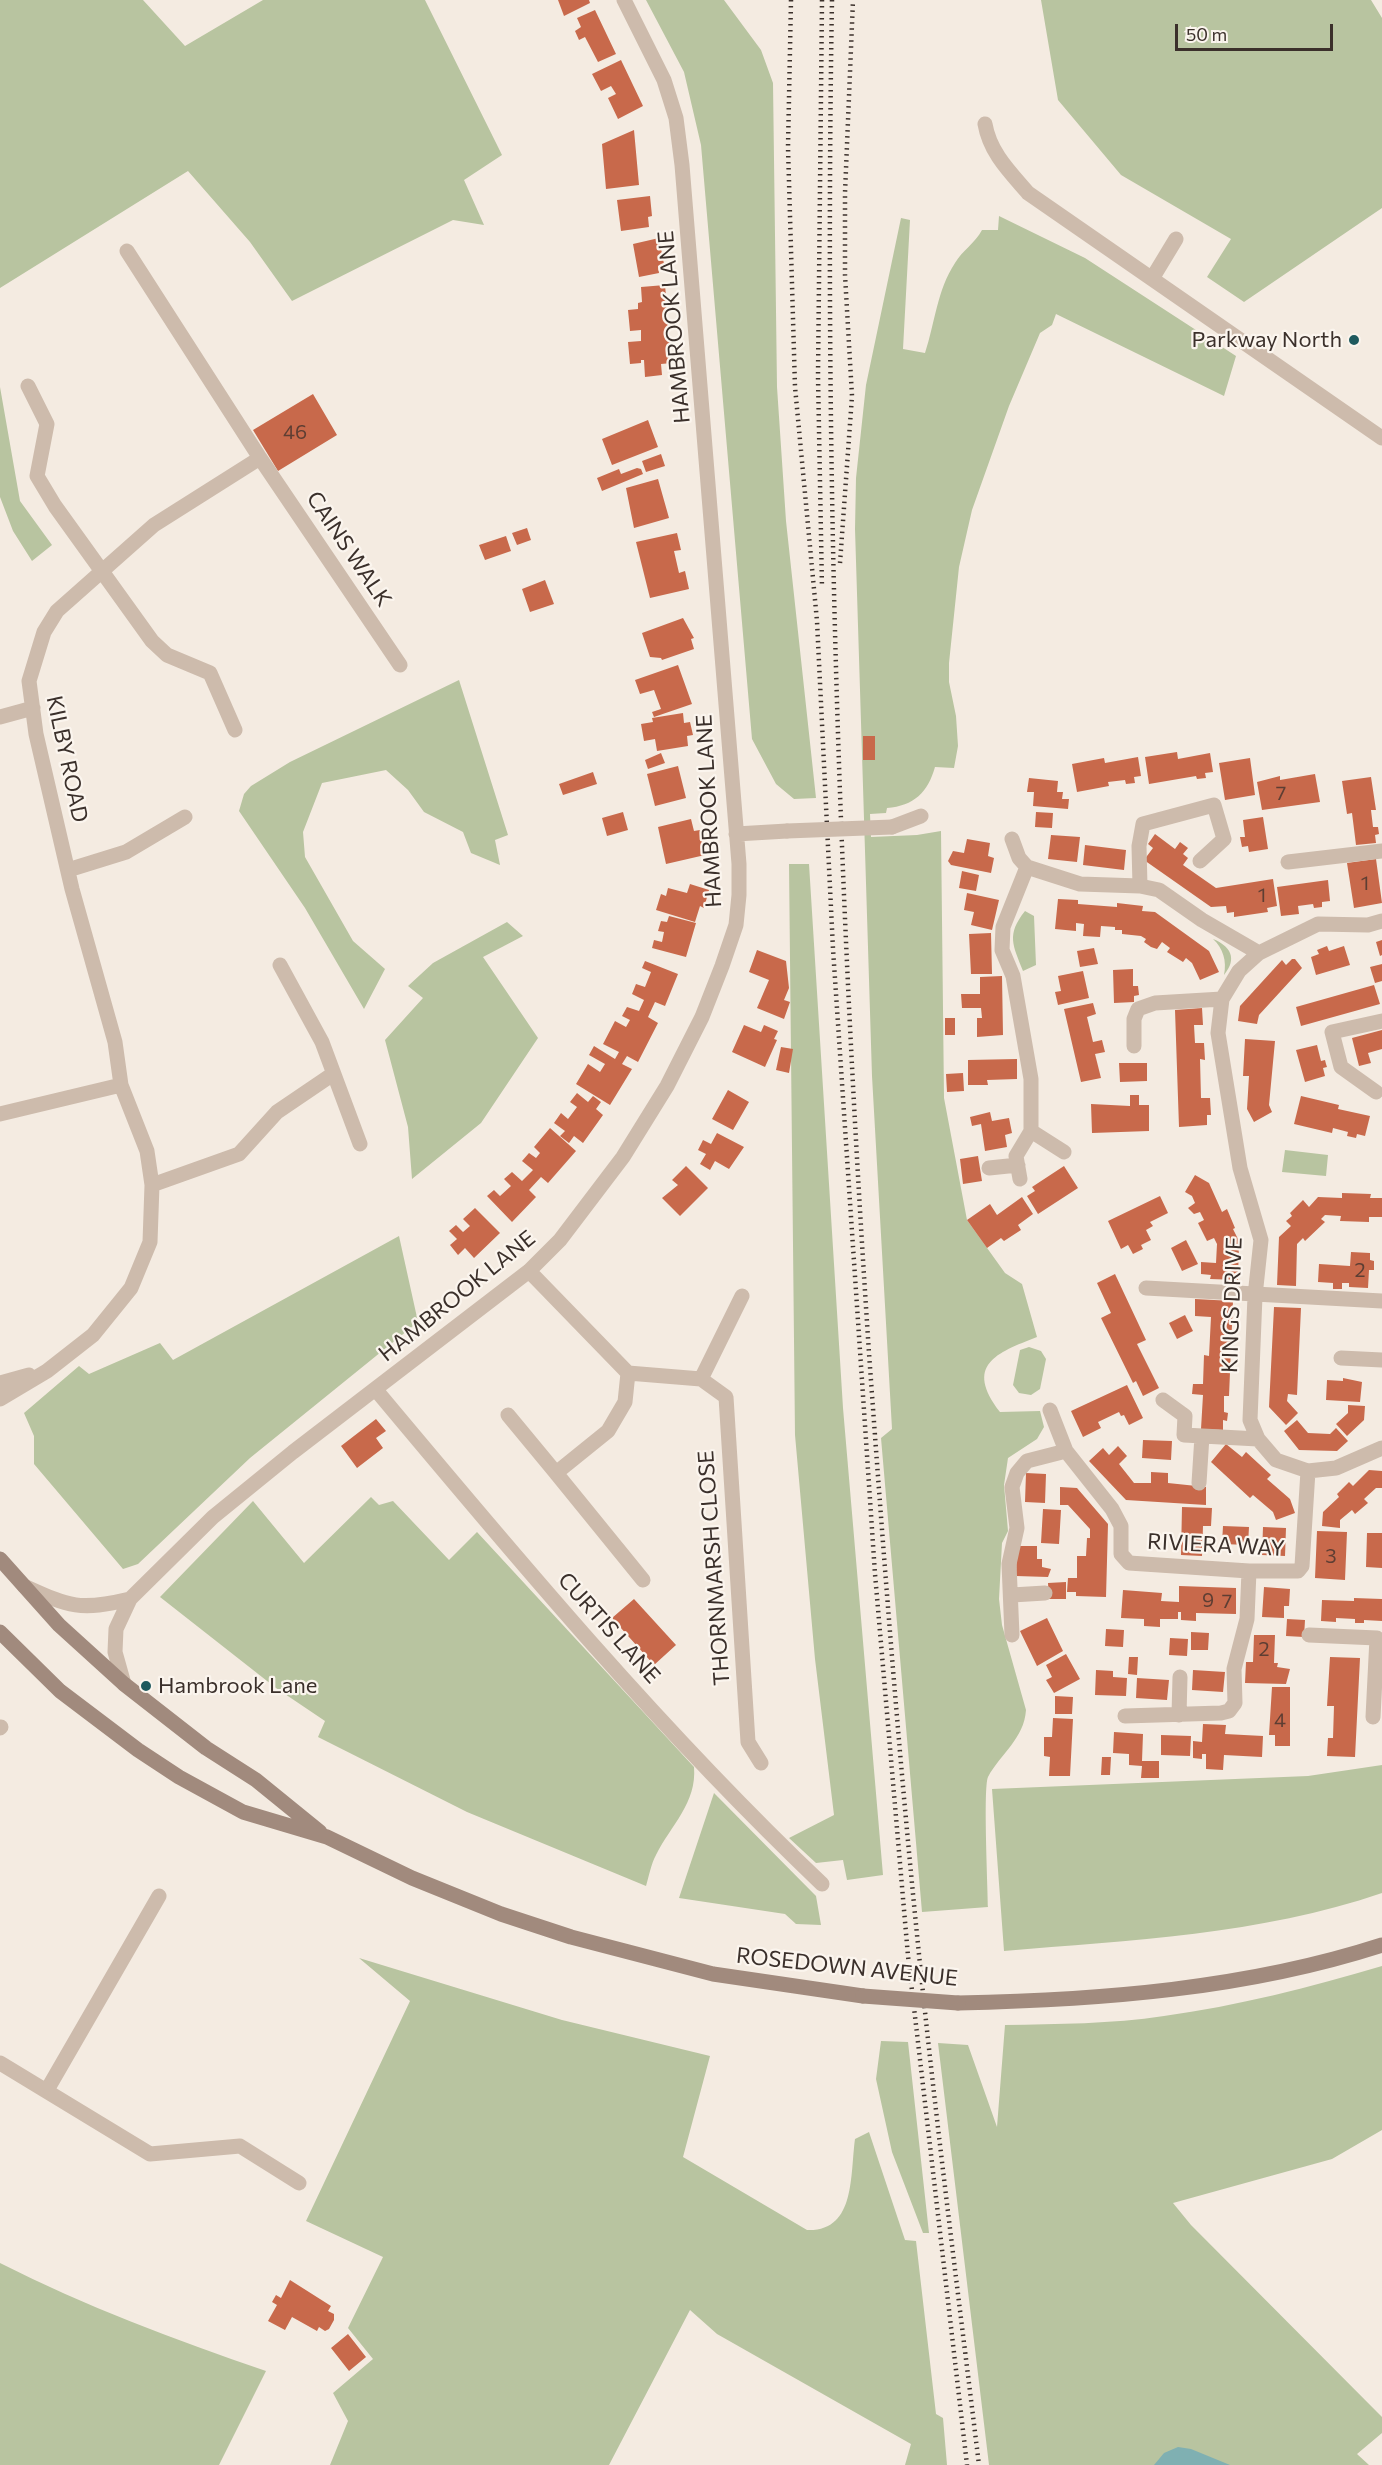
<!DOCTYPE html>
<html>
<head>
<meta charset="utf-8">
<style>
  body { margin:0 }
  #map { position:relative; width:1382px; height:2465px; overflow:hidden; background:#f4ebe1; font-family:Commissioner,sans-serif }
  canvas { display:block }
  .scale { position:absolute; left:1175px; top:24px; width:158px; height:27px; box-sizing:border-box; border:3px solid #3b302b; border-top:0; padding-left:8px; font-size:18px; line-height:21px; white-space:nowrap; color:#3b302b; -webkit-text-stroke:4px #fbf5ee; paint-order:stroke }
</style>
</head>
<body>
<div id="map">
<canvas width="1382" height="2465"></canvas>
<div class="scale">50 m</div>
</div>
<script>
const ctx = document.querySelector('canvas').getContext('2d');
ctx.lineJoin = 'round';
function fillPath(path, color) { ctx.fillStyle = color; ctx.fill(path, 'evenodd'); }
function stroke(path, color, width, dash) { ctx.strokeStyle = color; ctx.lineWidth = width; ctx.lineCap = dash ? 'butt' : 'round'; ctx.setLineDash(dash || []); ctx.stroke(path); }
function write(font, color, halo, rows, align = 'center') {
  ctx.font = font + ' Commissioner,sans-serif'; ctx.lineWidth = 4.5; ctx.setLineDash([]); ctx.textBaseline = 'middle'; ctx.strokeStyle = halo; ctx.fillStyle = color; for (const [text, x, y, turn = 0] of rows) {
    ctx.save(); ctx.translate(x, y); ctx.rotate((+turn || 0) * Math.PI / 180); ctx.textAlign = isNaN(turn) ? turn : align; if (halo) ctx.strokeText(text, 0, 0); ctx.fillText(text, 0, 0); ctx.restore();
  }
}
fillPath(new Path2D(`
  M0,0H143L185,46L263,0H425L502,155L464,180L484,225L453,220L292,301L250,242L188,171L0,288Z
  M646,0H724L761,50L773,83L777,387L786,521L816,798L794,799L776,784L752,739L701,145L684,72Z
  M1041,0H1371L1382,18V208L1244,302L1207,277L1231,239L1121,175L1058,100Z
  M999,216L1085,258L1236,356L1224,396L1056,314L1052,325L1040,333L1009,406L972,510L959,567L949,663V682L956,716L958,746L954,768L935,767C928,792 914,806 887,808L886,813L870,814L871,837L917,835L941,831L944,1098L967,1220L1005,1273L1022,1284L1037,1337C996,1353 964,1365 1000,1412L1040,1411L1044,1427L1037,1439L1008,1458L1004,1485L1008,1531L1002,1543L999,1599L1002,1625L1026,1710C1024,1739 1001,1753 988,1777C983,1788 988,1888 988,1907L922,1912L881,1438L892,1429L872,1076L855,529L856,478L866,385L901,218L910,220L903,349L925,353C935,323 937,290 955,263C962,251 975,243 982,230H998Z
  M0,387L20,501L52,545L32,561L13,531L0,497Z
  M459,680L508,835L495,840L500,865L471,853L463,832L424,812L408,790L386,770L322,783L303,832L305,857L353,941L385,969L364,1009L305,908L239,811L244,794L251,786L290,762Z
  M789,864H809L843,1408L883,1875L847,1880L843,1860L816,1863L789,1838L834,1815L815,1659L795,1435Z
  M1025,911L1034,916L1036,965L1023,971C1013,945 1006,935 1025,911Z
  M507,922L523,936L483,957L538,1038L481,1123L412,1179L408,1127L385,1040L423,998L408,986L433,963Z
  M1213,939C1230,946 1238,958 1224,975C1227,961 1223,948 1213,939Z
  M1285,1150L1328,1155L1326,1176L1282,1172Z
  M399,1236L418,1322L250,1458L138,1564L123,1569L34,1464V1436L24,1413L79,1366L89,1374L160,1343L173,1360Z
  M1029,1347L1041,1351L1046,1359L1040,1389L1031,1395L1019,1393L1013,1385L1020,1350Z
  M371,1497L379,1505L393,1501L449,1560L477,1532L694,1767C697,1803 671,1825 656,1855C651,1864 649,1876 646,1886L467,1812L318,1737L325,1721L276,1688L160,1597L253,1501L304,1563Z
  M1382,1765V1893C1260,1935 1130,1940 1004,1951L992,1789L1308,1776Z
  M714,1793L816,1896L821,1925L796,1924L785,1914L679,1898Z
  M359,1958L562,2020L710,2056L683,2157L807,2230C856,2232 850,2175 855,2139L869,2132L905,2240L916,2241L936,2414L943,2418L947,2465H905L911,2444L717,2334L690,2310L609,2465H330L348,2421L333,2393L373,2359L348,2328L383,2257L306,2221L410,2001Z
  M1382,1966V2130L1332,2159L1173,2203L1191,2225L1382,2417V2433L1357,2454L1369,2465H989L938,2043L968,2045L997,2127L1005,2025C1058,2024 1111,2024 1164,2016C1237,2006 1311,1987 1382,1966Z
  M881,2041L908,2042L929,2233H923L892,2152L876,2079Z
  M0,2263C85,2306 175,2340 266,2371L219,2465H0Z`), '#b8c4a0');
fillPath(new Path2D(`
  M1178,2447L1191,2449L1230,2465H1154L1164,2453Z`), '#7fb0b2');
fillPath(new Path2D(`
  M558,0H589L590,3L564,16Z
  M595,10L616,54L598,62L585,37L579,40L575,31L581,27L577,18Z
  M621,60L643,106L618,119L608,98L616,94L611,86L601,91L592,74Z
  M634,130L639,185L606,189L602,144Z
  M650,196L652,216L648,217L649,227L621,231L617,200Z
  M659,238L664,264L658,266L659,273L639,277L633,244Z
  M665,285L672,363L661,364L662,375L645,377L644,360H641V363L630,364L628,342L641,341V330L630,331L628,310L638,309V303L642,302L641,287Z
  M313,394L337,435L278,471L253,430Z
  M648,420L658,447L612,465L602,439Z
  M661,454L665,466L646,472L642,461Z
  M637,468L641,469L643,474L602,491L597,478L619,469L621,474Z
  M658,479L669,518L634,528L626,488Z
  M527,528L531,540L517,545L512,533Z
  M677,533L681,550L674,551L679,573L685,571L689,589L650,598L636,542Z
  M506,536L511,551L485,560L479,545Z
  M545,580L554,604L530,612L522,589Z
  M683,618L694,638L691,639L694,649L662,660L661,658L650,657L642,633Z
  M678,665L692,704L654,717L652,712L661,709L654,690L640,694L635,680Z
  M683,713L684,723L690,722L693,735L687,736L688,746L657,751L655,739L644,741L641,724L653,722L652,718Z
  M863,736H875V760H863Z
  M1177,752L1178,759L1210,753L1213,772L1205,773L1206,778L1197,779L1196,776L1149,784L1145,757Z
  M661,753L665,763L648,769L645,760Z
  M1138,757L1141,776L1134,777L1135,783L1126,784L1125,780L1108,782L1109,786L1077,792L1072,764L1104,758L1105,763Z
  M1250,758L1255,795L1225,800L1219,763Z
  M678,766L686,798L655,806L647,774Z
  M593,772L597,784L563,795L559,784Z
  M1315,774L1320,802L1262,810L1257,782L1280,776V780Z
  M1371,777L1376,810H1371L1373,827H1378L1379,834L1375,835L1376,843L1356,845L1352,813L1347,814L1342,781Z
  M1029,778L1058,781L1057,792H1063L1062,799H1069L1068,809L1033,806L1034,792H1027Z
  M623,812L628,830L607,836L602,818Z
  M1036,812L1053,813L1052,828L1035,827Z
  M1263,817L1268,849L1249,852L1248,846L1242,847L1240,837H1245L1243,820Z
  M691,819L694,831L700,830L705,855L666,864L658,827Z
  M1155,834L1175,849L1180,842L1188,848L1183,854L1188,858L1183,865L1216,888L1273,879L1277,906L1267,908L1268,912L1234,917V912L1227,913L1226,906L1211,907L1144,860L1153,848L1148,844Z
  M1051,835L1080,837L1077,862L1048,859Z
  M967,839L990,843L988,856L994,858L991,873L951,865L948,861L953,851L964,853Z
  M1085,845L1126,850L1124,870L1083,865Z
  M1376,859L1382,903L1354,908L1347,863Z
  M962,871L979,875L976,891L959,888Z
  M1328,880L1330,901L1322,902V907L1314,908L1313,904L1298,906L1299,914L1281,916L1277,887Z
  M690,884L709,890L704,908L700,906L695,922L656,910L661,894L666,896L668,888L687,893Z
  M967,893L999,900L992,930L971,925L974,912L964,910Z
  M1058,899L1078,900V904L1117,907V903L1143,906L1142,911L1155,912L1209,951L1219,972L1200,980L1192,963L1186,958L1183,962L1167,952L1170,948L1162,942L1157,949L1151,947L1144,942L1146,939L1141,936L1122,934V930H1115V927L1101,926L1100,937L1083,936L1084,924L1076,923V931L1055,929Z
  M669,916L696,923L686,957L652,948L654,940L662,942L664,932L658,931L661,921L667,922Z
  M991,933L992,974H971L969,934Z
  M1382,940V955L1380,956L1376,942Z
  M1327,946L1329,951L1344,946L1350,965L1316,975L1311,957L1319,954L1317,950Z
  M1094,948L1098,964L1080,967L1077,951Z
  M757,950L786,961L789,988L784,1000L790,1002L784,1019L757,1008L769,980L749,972Z
  M1292,959H1295L1302,968L1259,1015L1257,1024L1238,1021L1240,1006L1282,960L1286,965Z
  M645,961L678,974L665,1006L655,1002L648,1017L658,1023L638,1062L627,1056L622,1064L632,1069L610,1105L576,1084L588,1064L600,1072L605,1064L589,1055L594,1046L615,1059L619,1052L603,1044L615,1021L626,1027L630,1020L622,1016L627,1007L639,1011L644,1000L632,994L636,984L645,987L651,972L642,968Z
  M1382,964V981L1375,983L1370,967Z
  M1133,969V986H1138L1139,995L1134,996V1002L1114,1003L1113,970Z
  M1083,971L1089,998L1058,1005L1055,992L1061,991L1058,976Z
  M1002,976L1003,1035L977,1037V1018H982L981,1008H962L961,994H980V977Z
  M1374,985L1380,1004L1301,1026L1296,1007Z
  M1093,1003L1096,1014L1087,1017L1093,1042L1102,1040L1105,1052L1095,1054L1101,1078L1081,1082L1064,1009Z
  M1202,1008L1203,1025H1194L1195,1043H1204L1205,1060L1200,1059L1201,1098H1210L1211,1115H1207V1125L1179,1127L1175,1010Z
  M945,1018H955V1035H945Z
  M744,1025L761,1032L764,1025L778,1031L774,1039L777,1040L765,1067L732,1052Z
  M1382,1030V1049L1368,1053L1371,1063L1359,1066L1352,1038Z
  M1245,1039L1275,1041L1269,1105L1272,1112L1254,1122L1247,1109L1249,1076H1243Z
  M1317,1045L1321,1061L1325,1060L1326,1064L1327,1067L1323,1068L1325,1076L1305,1082L1296,1050Z
  M781,1047L793,1049L789,1073L776,1070Z
  M1017,1059V1079L987,1080L988,1085H968V1060Z
  M1119,1063H1147V1081L1120,1082Z
  M963,1073L964,1091L947,1092L946,1074Z
  M728,1090L749,1102L733,1130L712,1119Z
  M577,1093L588,1102L593,1096L601,1102L596,1109L603,1115L583,1143L574,1136L569,1143L560,1136L565,1131L554,1123L561,1113L568,1119L577,1107L570,1102Z
  M1130,1095H1139V1105H1149V1131L1092,1133L1091,1104L1130,1106Z
  M1301,1096L1339,1105L1338,1109L1370,1116L1365,1136L1357,1134L1356,1138L1347,1136L1348,1132L1333,1128L1332,1133L1294,1124Z
  M990,1112L992,1121L1009,1118L1012,1133L1005,1135L1007,1147L985,1151L981,1124L972,1126L970,1117Z
  M550,1128L576,1151L548,1183L541,1177L529,1190L536,1197L512,1222L487,1196L494,1190L500,1196L511,1186L504,1179L512,1172L522,1181L533,1170L522,1161L529,1153L536,1158L540,1153L534,1147Z
  M717,1133L744,1147L729,1169L715,1161L710,1170L700,1164L706,1154L698,1150L703,1140L711,1144Z
  M978,1156L982,1181L963,1184L960,1159Z
  M686,1166L708,1188L680,1216L662,1198L678,1185L672,1180Z
  M1064,1166L1078,1188L1038,1214L1027,1196L1035,1191L1032,1187Z
  M1195,1175L1209,1183L1222,1212L1227,1209L1235,1228L1233,1229L1239,1241L1238,1280L1210,1279L1211,1275L1201,1274V1262L1216,1263L1217,1244L1214,1238L1207,1241L1198,1223L1204,1220L1200,1212L1194,1214L1188,1208L1195,1203L1192,1196L1185,1192Z
  M1342,1193L1371,1194L1370,1198H1382V1217H1369V1222L1340,1221L1341,1216L1325,1215L1321,1219L1325,1222L1305,1241L1303,1238L1297,1244L1296,1286L1277,1285L1279,1237L1291,1226L1286,1221L1292,1216L1290,1213L1303,1200L1309,1207L1318,1197L1342,1198Z
  M1160,1196L1168,1213L1150,1222L1153,1226L1146,1230L1151,1240L1141,1245L1143,1249L1133,1254L1128,1245L1121,1249L1108,1221Z
  M1022,1197L1033,1214L1018,1225L1021,1230L1004,1241L1001,1238L987,1248L967,1220L990,1204L997,1215Z
  M475,1208L500,1233L474,1258L465,1248L458,1255L450,1245L457,1239L449,1231L456,1225L463,1232L470,1226L463,1219Z
  M1186,1240L1198,1264L1182,1271L1171,1248Z
  M1351,1252L1370,1253V1260L1374,1261V1270H1369L1368,1288L1349,1287V1283H1342V1289H1333V1283L1318,1282L1319,1264L1350,1266Z
  M1115,1274L1146,1340L1137,1344L1159,1388L1143,1396L1136,1381L1133,1383L1101,1318L1111,1313L1097,1283Z
  M1195,1299L1233,1301L1229,1396H1224V1412L1228,1413L1227,1421L1223,1420V1430L1201,1429L1203,1395L1192,1394L1193,1384H1203L1204,1355L1209,1356L1211,1317L1195,1316Z
  M1274,1307L1301,1308L1297,1395L1288,1394L1287,1401L1298,1413L1286,1425L1269,1407Z
  M1185,1315L1193,1331L1177,1339L1169,1323Z
  M1343,1378L1362,1382L1360,1402L1326,1400L1327,1380L1343,1381Z
  M1127,1385L1143,1418L1129,1425L1124,1415L1121,1416L1119,1412L1098,1422L1101,1428L1083,1437L1071,1411Z
  M1348,1405L1365,1406L1364,1420L1347,1436L1336,1424L1348,1413Z
  M376,1419L386,1431L376,1438L383,1448L357,1468L341,1446Z
  M1297,1420L1308,1433L1330,1434L1336,1428L1348,1441L1337,1451L1299,1450L1284,1431Z
  M1143,1440L1172,1441L1171,1460L1142,1458Z
  M1226,1444L1242,1457L1246,1452L1271,1475L1267,1479L1290,1499L1295,1513L1276,1520L1273,1512L1253,1495L1250,1498L1211,1462Z
  M1118,1446L1127,1456L1119,1464L1134,1483H1151V1472L1168,1473V1483L1206,1487V1505L1126,1500L1089,1461L1103,1448L1109,1455Z
  M1369,1470L1382,1471V1488H1376L1364,1499L1368,1503L1355,1514L1352,1510L1340,1520V1528L1322,1526L1323,1512L1339,1497L1337,1494L1349,1482L1353,1486Z
  M1026,1473L1046,1474L1045,1503L1025,1502Z
  M1060,1487L1077,1488L1108,1524L1106,1597L1076,1596V1592H1067L1068,1578H1077V1556H1086L1087,1538H1090V1529L1068,1505H1060Z
  M1182,1507L1212,1508L1211,1526H1203L1202,1556L1181,1555Z
  M1043,1509L1061,1510L1059,1544L1041,1543Z
  M1223,1526L1249,1527L1248,1545L1222,1544Z
  M1263,1527L1286,1528L1285,1556L1262,1555Z
  M1317,1531L1347,1532L1345,1580L1315,1578Z
  M1367,1533H1382V1568L1366,1567Z
  M1017,1546H1037V1559H1042V1567L1051,1569L1048,1577L1016,1576Z
  M1066,1582V1599H1049L1048,1583Z
  M1179,1586L1236,1588V1614L1196,1613V1621L1181,1620V1612H1178V1619H1160V1627L1144,1626V1619L1121,1618L1123,1590L1162,1593L1161,1601L1179,1602Z
  M1264,1587L1290,1589L1289,1606H1284V1618L1262,1617Z
  M1354,1598L1382,1599V1621L1364,1620V1623H1355V1619L1336,1618V1622L1321,1621L1322,1600L1354,1601Z
  M634,1599L676,1645L654,1665L612,1618Z
  M1047,1618L1063,1651L1037,1666L1020,1631Z
  M1287,1619L1305,1620L1304,1637L1286,1636Z
  M1106,1629L1124,1630L1123,1647L1105,1646Z
  M1191,1632L1209,1633L1208,1650H1191Z
  M1254,1635H1275L1274,1663H1278L1277,1667L1290,1669L1286,1684L1245,1683L1246,1662H1253Z
  M1170,1638L1188,1639L1187,1656L1169,1655Z
  M1066,1654L1080,1679L1054,1693L1046,1680L1052,1677L1046,1665Z
  M1129,1657H1138L1137,1675L1128,1674Z
  M1330,1657L1360,1658L1355,1757L1327,1756L1328,1738H1333L1334,1706H1327Z
  M1096,1670L1113,1671V1677L1127,1678L1126,1696L1095,1695Z
  M1193,1670L1225,1672L1223,1692L1192,1690Z
  M1137,1678L1169,1680L1167,1700L1136,1698Z
  M1272,1687H1290V1746H1275V1735H1269Z
  M1055,1696L1073,1697L1072,1714H1055Z
  M1053,1718L1073,1719L1070,1776H1049L1050,1757L1044,1756V1737H1052Z
  M1203,1724L1226,1725L1225,1734L1263,1736L1262,1757L1224,1755L1223,1770L1206,1769V1754H1202V1759L1193,1758V1741L1202,1742Z
  M1114,1732L1143,1734L1142,1761H1159V1778H1141L1142,1766L1129,1765V1754L1113,1753Z
  M1161,1735L1191,1736L1190,1756L1161,1755Z
  M1102,1757H1111L1110,1775H1101Z
  M290,2280L331,2306L328,2311L334,2314V2320L329,2329L325,2331L319,2327L317,2331L292,2317L285,2330L268,2321L277,2305L272,2302L276,2295L281,2298Z
  M348,2334L366,2357L349,2371L331,2348Z`), '#c8694b');
stroke(new Path2D(`
  M985,124C990,153 1010,172 1028,193L1382,438
  M127,251L260,458L400,665
  M1153,277L1176,239
  M28,386L47,424L37,476L55,506L152,641L167,655L210,673L235,730
  M0,717L33,708
  M892,827L921,816
  M736,834L787,831
  M1012,839L1019,858L1027,867L1080,884L1140,886L1159,890L1202,920L1259,953
  M1288,862L1382,851
  M68,870L126,852L185,817
  M1140,886L1139,846L1143,824L1214,805L1224,839L1200,861
  M1382,921L1368,925L1318,924L1259,953L1239,971L1222,999L1218,1033L1240,1168L1261,1240L1255,1296L1250,1420L1258,1439L1276,1460L1308,1471L1336,1468L1382,1448
  M280,965L322,1042L360,1144
  M1134,1046V1019L1138,1009L1155,1003L1222,999
  M1376,1092L1341,1067L1332,1032L1382,1021
  M0,1114L121,1085
  M1031,1131L1064,1152
  M989,1168L1018,1165
  M1020,1179L1016,1156L1031,1131V1079L1013,976L1002,950L1003,927L1027,867
  M152,1185L239,1154L277,1112L333,1074
  M529,1271L628,1373L701,1379L726,1397L748,1742L761,1763
  M1146,1288L1382,1301
  M1341,1358L1382,1360
  M701,1379L742,1296
  M0,1383L29,1375
  M376,1390C518,1560 661,1731 822,1884
  M0,1399L47,1371L93,1335L131,1288L150,1242L152,1185L147,1151L121,1085L115,1042L72,889L36,734L29,681L44,632L57,611L154,525L260,458
  M1163,1400L1185,1416L1184,1435L1258,1439
  M1050,1410L1066,1451L1112,1509L1121,1526V1554L1129,1563L1249,1571H1298L1302,1566L1308,1471
  M508,1415L556,1473L608,1431L625,1402L628,1373
  M556,1473L643,1580
  M1199,1483L1202,1436
  M24,1586C70,1607 80,1611 130,1599
  M1012,1595L1045,1593
  M1012,1635L1009,1564L1017,1528L1012,1487L1017,1473L1027,1461L1066,1451
  M1309,1635L1377,1638L1373,1717
  M124,1684L115,1652L116,1629L130,1599L213,1517L293,1452L529,1271L560,1240L623,1157L667,1086L702,1017L722,966L736,925L739,895V864L682,165L676,118L664,80L624,0
  M1179,1715L1180,1677
  M1125,1716L1221,1713L1229,1711L1235,1703L1234,1669L1247,1619L1249,1571
  M0,1728L1,1727
  M0,2063L150,2154L240,2146L299,2183
  M47,2090L159,1896`), '#cdbbac', 15);
stroke(new Path2D(`
  M0,1559L59,1625L124,1684L206,1748L256,1780L320,1832
  M0,1632L60,1691L138,1750L179,1777L243,1812L327,1837L412,1878L501,1914L571,1937L713,1974L863,1996
  M958,2003C1100,2000 1246,1989 1382,1945`), '#a18a7d', 15);
stroke(new Path2D(`
  M791,0L788,147L795,387L817,621L833,949L875,1574L908,1956L967,2465
  M822,0L818,376L822,588
  M832,0C824,452 839,902 869,1353C885,1576 902,1799 926,2021C942,2169 961,2317 979,2465
  M840,563L852,396L845,275V193L853,0`), '#3b302b', 4.5, [1.5, 4.5]);
stroke(new Path2D(`
  M787,831L892,827`), '#cdbbac', 15);
stroke(new Path2D(`
  M863,1996L958,2003`), '#a18a7d', 15);
for (const [x, y, r, color] of [
  [1354,340,6,"#1f5a5e"],
  [146,1686,6,"#1f5a5e"]
]) { const dot = new Path2D(); dot.arc(x, y, r, 0, 2 * Math.PI); ctx.fillStyle = color; ctx.fill(dot); stroke(dot, '#fbf5ee', 2); }
write('20px', '#5e3e33', null, [
  ["46",295,432],
  ["7",1281,793],
  ["1",1365,883],
  ["1",1262,895],
  ["2",1360,1270],
  ["3",1331,1556],
  ["9",1208,1600],
  ["7",1227,1601],
  ["2",1264,1649],
  ["4",1280,1720]
]);
write('22px', '#3b302b', '#fbf5ee', [
  ["HAMBROOK LANE",674,327,-95],
  ["CAINS WALK",349,549,56],
  ["KILBY ROAD",67,759,78],
  ["HAMBROOK LANE",709,811,-93],
  ["HAMBROOK LANE",457,1296,-39],
  ["KINGS DRIVE",1232,1305,-88],
  ["RIVIERA WAY",1216,1545,3],
  ["THORNMARSH CLOSE",714,1568,-94],
  ["CURTIS LANE",609,1628,48],
  ["ROSEDOWN AVENUE",847,1967,6]
]);
write('22px', '#3b302b', '#fbf5ee', [
  ["Parkway North",1342,340],
  ["Hambrook Lane",158,1686,"left"]
], 'right');
</script>
</body>
</html>
